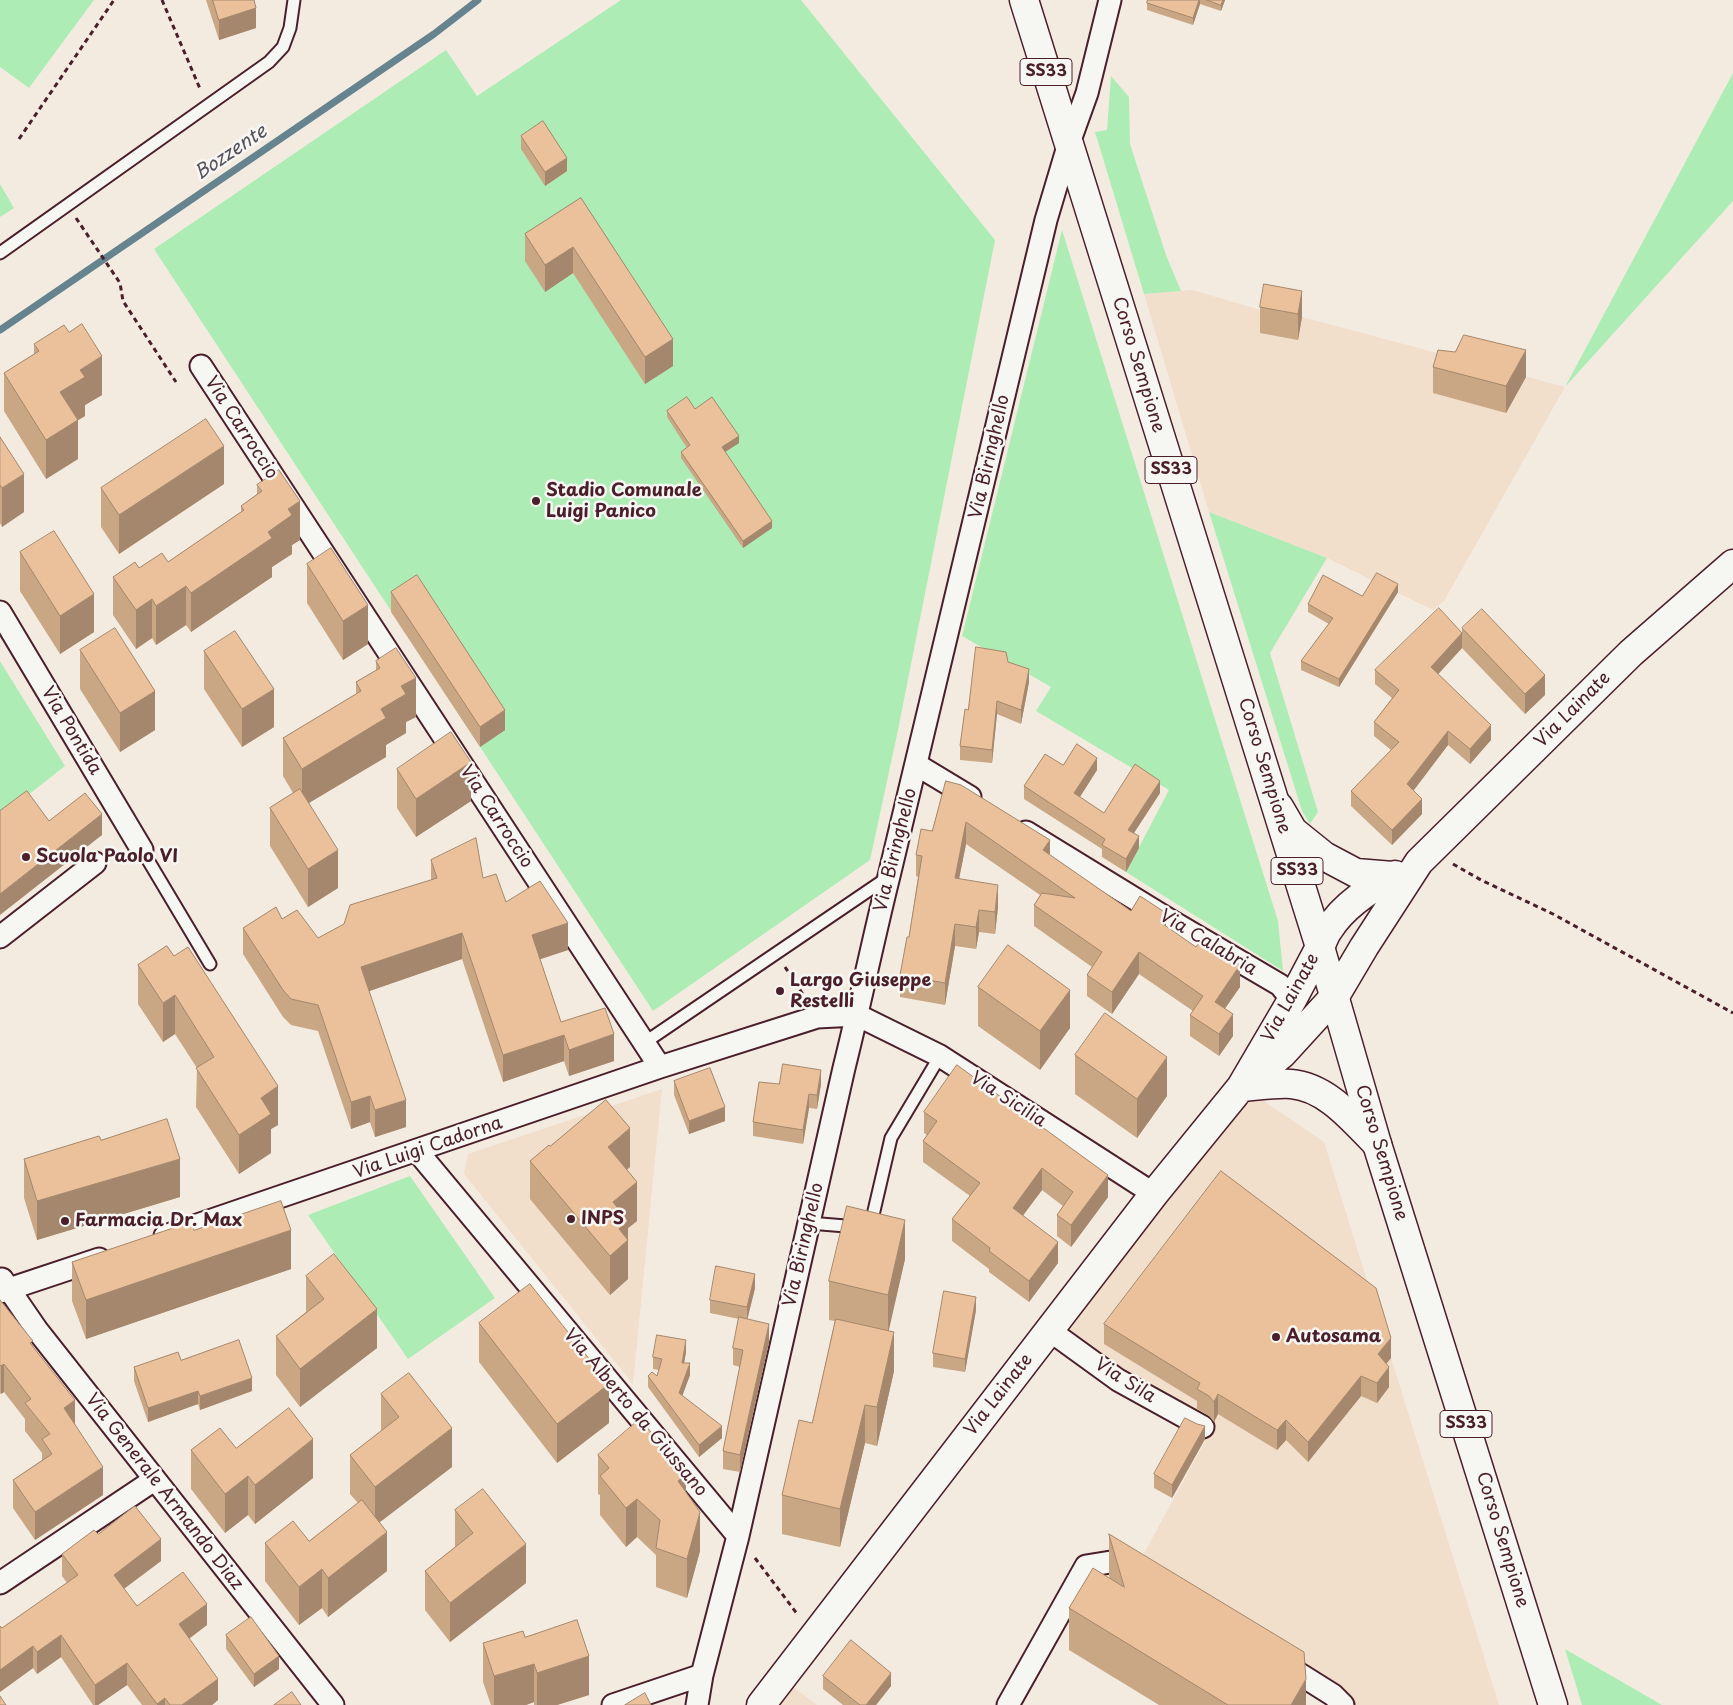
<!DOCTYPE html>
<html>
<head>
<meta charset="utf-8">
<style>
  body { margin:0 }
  canvas { display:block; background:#f4ebe0 }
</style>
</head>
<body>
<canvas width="1733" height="1705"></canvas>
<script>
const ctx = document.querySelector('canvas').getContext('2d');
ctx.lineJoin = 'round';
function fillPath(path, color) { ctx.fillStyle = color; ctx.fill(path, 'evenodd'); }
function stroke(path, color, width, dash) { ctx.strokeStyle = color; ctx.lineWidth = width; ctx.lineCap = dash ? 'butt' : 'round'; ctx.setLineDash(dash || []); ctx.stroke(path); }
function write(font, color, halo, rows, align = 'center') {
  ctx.font = font + ' "Playpen Sans",sans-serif'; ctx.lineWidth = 5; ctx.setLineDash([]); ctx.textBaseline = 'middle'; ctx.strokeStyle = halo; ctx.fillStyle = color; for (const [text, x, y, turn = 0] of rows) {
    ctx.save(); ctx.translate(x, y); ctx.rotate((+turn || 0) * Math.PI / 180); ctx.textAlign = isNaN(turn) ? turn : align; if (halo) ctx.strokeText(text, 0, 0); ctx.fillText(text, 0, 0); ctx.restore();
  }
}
fillPath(new Path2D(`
  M1192,290L1264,311L1302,317L1565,387L1444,601L1433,610L1327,558L1209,512L1144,294Z
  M662,1089L633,1384L464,1174L468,1154Z
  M1249,1091L1324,1142L1499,1705H1349L1136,1568L1209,1434L1058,1329Z
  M788,1683L817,1705H771Z`), '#f1decb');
fillPath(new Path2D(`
  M0,0H94L29,88L0,67Z
  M621,0H801L995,240L897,735L870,860L653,1011L154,249L446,50L477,96Z
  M1733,73V201L1565,387Z
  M1111,76L1129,97L1130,144L1166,255L1181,291L1144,294L1095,132L1107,130Z
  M0,184L14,208L0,217Z
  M1062,230L1278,921L1283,971L1126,872L1169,790L1036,711L1051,687L962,636Z
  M1209,512L1327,558L1270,653L1318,812L1310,824L1302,811Z
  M0,661L65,766L0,817Z
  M410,1176L495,1298L408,1359L308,1215Z
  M1565,1649L1662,1705H1582Z`), '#adedb5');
stroke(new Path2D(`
  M0,330L434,34L478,0`), '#65848f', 7);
const service = new Path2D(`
  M0,253L269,62L283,47L290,28L294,0
  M142,850L210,964
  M644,1043L887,878
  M809,1223L870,1228L891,1138L940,1056`);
const minor = new Path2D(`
  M201,366L660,1067
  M0,612L142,850
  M917,765L970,797
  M1026,832L1171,921L1280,985L1292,1000
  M0,937L95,863
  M417,1151L738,1536
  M165,1236L660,1067L817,1017L857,1015L940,1056L1154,1194
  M2,1279L37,1330L333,1705
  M0,1292L99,1259
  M1049,1330L1118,1380L1203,1427
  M0,1583L154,1480
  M1282,1663L1333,1695L1343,1705
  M613,1705L702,1675
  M697,1705L702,1675L738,1536L844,1068C860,1004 873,940 889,876C943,658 994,439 1046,220L1069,143L1087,93L1110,0
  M1008,1705L1086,1566L1117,1561L1135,1571`);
const tertiary = new Path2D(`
  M1254,1077L1282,1054L1335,996
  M1241,1087C1257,1086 1275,1083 1291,1084C1327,1087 1353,1120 1377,1144
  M761,1705L1154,1194L1241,1087L1292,1000L1320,947`);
const secondary = new Path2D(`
  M1279,807L1293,831L1324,856L1356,873L1393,876
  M1320,947C1323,941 1325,934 1329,929C1344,905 1371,888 1395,875
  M1335,996L1364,947L1419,862L1631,653L1733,564`);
const primary = new Path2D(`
  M1024,0L1320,947L1377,1144L1553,1705`);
stroke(service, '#4a1f2b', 15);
stroke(minor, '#4a1f2b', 25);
stroke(tertiary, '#4a1f2b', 31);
stroke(secondary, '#4a1f2b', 31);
stroke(primary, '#4a1f2b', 31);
stroke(new Path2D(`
  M162,0L201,91
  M19,139L114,0
  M76,218L120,283L123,301L176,382
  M1453,864L1481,880L1553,914L1733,1013
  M785,967L806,999
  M755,1558L798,1615`), '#4a1f2b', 3, [5, 4]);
stroke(service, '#f6f6f2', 11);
stroke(minor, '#f6f6f2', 21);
stroke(tertiary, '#f6f6f2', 28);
stroke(secondary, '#f6f6f2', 28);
stroke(primary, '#f6f6f2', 28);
fillPath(new Path2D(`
  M206,0H254L256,28L219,40Z
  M1148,0H1225L1221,11L1200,4L1193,25L1147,10V3Z
  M521,136L567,171L545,186L521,149Z
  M581,198L673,366L645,384L573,273L545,292L525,261V234Z
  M1302,291V317L1298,340L1260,333V307Z
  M34,344L102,395L85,405V416L78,420V459L46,479L4,411V373L34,354Z
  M1433,367L1526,377L1506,413L1433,393Z
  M695,409L739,443L725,452L772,528L743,548L681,458V452L687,448L667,417V411Z
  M0,437L24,512L2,527L0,523Z
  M224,484L119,554L101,527V488Z
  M257,485L300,540L292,545V554L272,567V577L191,632L186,625L156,645L152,638L136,649L113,615V577L139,568L168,562L241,512V506L257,494Z
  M20,552L94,632L60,654L20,591Z
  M307,564L368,644L343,660L307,603Z
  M391,592L505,730L480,747L391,612Z
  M1398,592L1339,687L1301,670V661L1329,624L1308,612V604Z
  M1462,628L1545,695L1525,714L1462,648L1438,674L1491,740L1470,764L1448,745L1414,790L1422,814L1392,845L1351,806V791L1391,750L1374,736V722L1392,698L1375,684V670L1462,633Z
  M80,650L155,730L120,752L80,689Z
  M204,651L274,727L242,747L204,689Z
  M376,661L416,717L406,722V733L386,745V757L309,803L338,888L308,907L270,846V808L293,793L283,776V738L356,694V682L376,670Z
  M1008,662L1029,682L1021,724L997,714L992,763L960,760V746L968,710Z
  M1063,765L1097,770L1080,797L1104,813L1160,793L1134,833L1139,848L1126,872L1102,857V849L1024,799V786Z
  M397,769L471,801L416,837L397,808Z
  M946,781L1050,855L1131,911L1166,926L1240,987L1225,1008L1233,1036L1219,1056L1190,1036V1015L1193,1011L1139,974L1112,1014L1087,996V975L1092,967L1034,926V905L1040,895L966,844L959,878L998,907L995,934L979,932L976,949L955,946L945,1005L900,997V975L909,937L918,877L916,876V855L932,831Z
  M431,860L483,878L506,902L568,950L540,959L561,1022L614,1061L569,1076L564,1061L503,1082L462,959L369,991L406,1127L375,1137L370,1122L351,1129L318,1031L291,1025L283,1017L243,954V928L282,919L318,938L431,880Z
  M167,946L278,1125L271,1129V1153L239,1174L196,1107L197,1068L175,1034L163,1042L138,1004V965Z
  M978,987L1070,1028L1040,1070L978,1026Z
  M1075,1055L1167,1096L1137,1138L1075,1094Z
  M674,1081L725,1121L689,1134L674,1095Z
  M779,1084H821L817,1109L809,1108L803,1144L753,1136V1122Z
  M924,1112L1108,1197L1071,1247L1057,1236V1215L1063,1206L1042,1190L1023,1215L1058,1263L1029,1302L989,1272V1269L952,1241V1219L970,1196L923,1162V1141L927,1135L924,1133Z
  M101,1140L180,1197L37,1240L24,1198V1159Z
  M550,1146L630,1167L626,1170L637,1221L628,1228V1279L610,1295L530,1199V1161Z
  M194,1230L291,1269L86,1339L72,1301V1262Z
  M905,1259L888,1331L894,1371L877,1446L865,1443L840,1547L782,1534V1495L812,1423L835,1321L829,1320V1281Z
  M306,1276L377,1348L300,1407L276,1375V1336L306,1312Z
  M755,1288L747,1319L769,1342L740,1472L723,1469V1451L740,1367L733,1365V1348L739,1319L710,1313V1300Z
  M0,1300L33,1346L75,1425L103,1495L35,1540L13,1508V1480L42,1460V1453L25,1431V1419L4,1392L1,1394L0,1393Z
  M976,1310L965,1372L933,1367V1353Z
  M479,1323L609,1423L557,1463L479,1362Z
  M1104,1324L1391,1358L1386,1364L1389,1387L1377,1403L1361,1396L1308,1462L1286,1440L1277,1450L1218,1414L1214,1422L1209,1416L1197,1409V1401L1104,1344Z
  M686,1352L684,1363L690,1375L682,1395L722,1438L699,1457L648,1387V1376H657L659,1370L653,1369V1357Z
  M181,1360L252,1391L200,1410L198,1404L148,1422L134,1381V1367Z
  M381,1394L452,1467L379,1522L387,1571L328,1617L322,1608L299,1625L265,1581V1543L309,1541L358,1503L350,1494V1455L381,1431Z
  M1205,1439L1172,1498L1154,1488V1474Z
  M236,1448L313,1478L255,1524L248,1515L225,1533L191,1489V1450Z
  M598,1455L686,1492L700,1551L687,1598L656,1587V1555L637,1537L626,1547L600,1515V1495L598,1494Z
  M455,1510L526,1583L450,1642L425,1610V1571L455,1547Z
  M98,1534L161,1561L124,1589L137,1606L207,1625L189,1639L218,1700L212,1705H142L127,1685L98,1705H93L61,1657L37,1674L33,1668L0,1692V1626L2,1628L67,1583L62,1576V1554Z
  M1109,1534L1306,1705H1159L1069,1650V1608L1110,1578L1109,1576Z
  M226,1635L279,1669L254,1687L226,1649Z
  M525,1637L589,1695L557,1705H534V1702L526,1705H491L483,1682V1643Z
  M823,1676L891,1686L876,1705H843L823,1689Z`), '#c9a684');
fillPath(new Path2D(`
  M1199,0H1200V4L1193,25V18Z
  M1223,0H1225L1221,11V5Z
  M256,8V28L219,40V20Z
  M567,158V171L545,186V172Z
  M573,247V273L545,292V265Z
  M1302,291V317L1298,340V314Z
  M673,339V366L645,384V357Z
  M1526,350V377L1506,413V386Z
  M102,356V395L85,405V416L60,431V392L80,370Z
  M78,420V459L46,479V440Z
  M739,436V443L722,454V447Z
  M224,446V484L119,554V515Z
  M24,474V512L2,527V488Z
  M300,501V540L292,545V554L272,567V577L191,632V593L268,532L288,509Z
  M772,521V528L743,548V541Z
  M1398,584V592L1339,687V679Z
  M186,586V625L156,645V606Z
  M94,594V632L60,654V616Z
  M152,599V638L136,649V610Z
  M368,605V644L343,660V621Z
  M1462,633V648L1431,682V667Z
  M1029,669V682L1021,724V710Z
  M1545,675V695L1525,714V694Z
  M416,678V717L406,722V733L386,745V757L302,807V769L381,709L401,686Z
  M274,689V727L242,747V709Z
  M155,691V730L120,752V713Z
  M997,701V714L992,763V750Z
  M505,710V730L480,747V727Z
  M1491,725V740L1470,764V749Z
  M1448,731V745L1407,799V784Z
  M1097,758V770L1074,806V793Z
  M471,762V801L416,837V799Z
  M1160,781V793L1128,842V830Z
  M1422,799V814L1392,845V830Z
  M102,814V835L0,915V894Z
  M966,822V844L955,899V878Z
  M1139,836V848L1126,872V859Z
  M1050,840V861L1043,850Z
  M338,850V888L308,907V869Z
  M998,885V907L995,934V912Z
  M979,910V932L976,949V927Z
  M1166,913V935L1160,922Z
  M568,923V950L532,962V935Z
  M955,924V946L945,1005V983Z
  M462,933V959L361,994V967Z
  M1139,952V974L1112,1014V992Z
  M1240,965V987L1215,1023V1002Z
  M1070,990V1028L1040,1070V1031Z
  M175,995V1034L163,1042V1003Z
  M1233,1014V1036L1219,1056V1034Z
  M614,1034V1061L569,1076V1050Z
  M564,1035V1061L503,1082V1055Z
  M1167,1057V1096L1137,1138V1099Z
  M821,1070V1084L817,1109V1095Z
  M278,1086V1125L271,1129V1153L239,1174V1135L261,1098Z
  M809,1094V1108L803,1144V1130Z
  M370,1096V1122L351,1129V1102Z
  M406,1100V1127L375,1137V1110Z
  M725,1107V1121L689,1134V1121Z
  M630,1128V1167L608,1186V1147Z
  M180,1159V1197L37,1240V1201Z
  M1042,1168V1190L1013,1229V1208Z
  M1108,1175V1197L1071,1247V1225Z
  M637,1182V1221L628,1228V1279L610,1295V1256L613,1202Z
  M905,1220V1259L888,1334V1295Z
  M291,1230V1269L86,1339V1300Z
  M1058,1242V1263L1029,1302V1281Z
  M755,1274V1288L747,1321V1307Z
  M976,1297V1310L965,1372V1359Z
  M377,1309V1348L300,1407V1369Z
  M769,1324V1342L740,1472V1455Z
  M894,1332V1371L877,1446V1407Z
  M1391,1338V1358L1378,1374V1354Z
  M686,1340V1352L682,1375V1363Z
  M690,1363V1375L679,1405V1393Z
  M4,1364V1392L1,1394V1366Z
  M1389,1367V1387L1377,1403V1383Z
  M1361,1376V1396L1308,1462V1442Z
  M252,1378V1391L200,1410V1396Z
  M609,1384V1423L557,1463V1424Z
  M198,1391V1404L148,1422V1408Z
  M1218,1394V1414L1214,1422V1402Z
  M75,1400V1428L64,1408Z
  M865,1405V1443L840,1547V1509Z
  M1286,1420V1440L1277,1450V1430Z
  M722,1426V1438L699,1457V1445Z
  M1205,1426V1439L1172,1498V1485Z
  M452,1428V1467L375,1526V1487Z
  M313,1439V1478L255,1524V1485Z
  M103,1467V1495L35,1540V1512Z
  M686,1474V1512L678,1481Z
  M248,1476V1515L225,1533V1494Z
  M637,1499V1537L626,1547V1508Z
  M700,1512V1551L687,1598V1559Z
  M387,1532V1571L328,1617V1578Z
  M161,1539V1561L114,1596V1575Z
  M526,1544V1583L450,1642V1603Z
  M322,1569V1608L299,1625V1587Z
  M207,1604V1625L179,1646V1624Z
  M61,1635V1657L37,1674V1652Z
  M33,1646V1668L0,1692V1670Z
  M279,1656V1669L254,1687V1674Z
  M589,1656V1695L557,1705H537V1673Z
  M127,1663V1685L98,1705H95V1685Z
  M534,1664V1702L526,1705H494V1676Z
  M891,1673V1686L876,1705H866Z
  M218,1679V1700L212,1705H182Z
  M1306,1679V1705H1291Z
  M165,1698V1705H157V1704Z`), '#a4876c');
const building = new Path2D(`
  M213,0H254L256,8L219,20Z
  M1148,0H1199L1193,18L1147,3Z
  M1207,0H1223L1221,5Z
  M543,121L567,158L545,172L521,136Z
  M581,198L673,339L645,357L573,247L545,265L525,234Z
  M1264,284L1302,291L1298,314L1260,307Z
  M82,324L102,356L80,370L85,377L60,392L78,420L46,440L4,373L39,351L34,344L64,325L69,332Z
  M1464,335L1526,350L1506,386L1433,367L1438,350L1455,352Z
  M687,397L695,409L712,397L739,436L722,447L772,521L743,541L681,452L690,445L667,411Z
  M206,419L224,446L119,515L101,488Z
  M0,437L24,474L2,488L0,485Z
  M279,470L300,501L288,509L292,515L268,532L272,538L191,593L186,586L156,606L152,599L136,610L113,577L135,562L139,568L162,553L168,562L244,510L241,506L262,491L257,485Z
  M54,531L94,594L60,616L20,552Z
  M331,548L368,605L343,621L307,564Z
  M1377,573L1398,584L1339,679L1301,661L1333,618L1308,604L1323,575L1362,596Z
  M417,575L505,710L480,727L391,592Z
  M1439,608L1462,633L1431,667L1491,725L1470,749L1448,731L1407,784L1422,799L1392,830L1351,791L1399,742L1374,722L1399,690L1375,670Z
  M1482,609L1545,675L1525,694L1462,628Z
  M115,628L155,691L120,713L80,650Z
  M235,631L274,689L242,709L204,651Z
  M976,647L1006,652L1008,662L1029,669L1021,710L997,701L992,750L960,746L965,709L968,710Z
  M396,648L416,678L401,686L406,694L381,709L386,718L302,769L283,738L361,691L356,682L380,668L376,661Z
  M451,732L471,762L416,799L397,769Z
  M1077,744L1097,758L1074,793L1104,813L1135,764L1160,781L1128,830L1139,836L1126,859L1102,845L1105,839L1024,786L1045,754L1063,765Z
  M946,781L961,785L1050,840L1043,850L1131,911L1140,896L1166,913L1160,922L1196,947L1201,939L1240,965L1215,1002L1233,1014L1219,1034L1190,1015L1203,996L1139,952L1112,992L1087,975L1102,952L1034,905L1042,893L1075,898L966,822L955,878L998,885L995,912L979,910L976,927L955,924L945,983L900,975L907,937H909L922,856L916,855L921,829L932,831Z
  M300,789L338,850L308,869L270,808Z
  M27,791L49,821L85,793L102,814L0,894V811Z
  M476,838L483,878L496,874L506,902L540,881L568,923L532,935L561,1022L605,1008L614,1034L569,1050L564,1035L503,1055L462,933L361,967L406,1100L375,1110L370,1096L351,1102L318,1005L291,999L283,990L243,928L276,907L282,919L297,910L318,938L344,924L350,905L437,878L431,860Z
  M1008,945L1070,990L1040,1031L978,987Z
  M167,946L174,956L188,947L278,1086L261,1098L271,1114L239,1135L196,1068L214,1057L175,995L163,1003L138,965Z
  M1105,1013L1167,1057L1137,1099L1075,1055Z
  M783,1064L821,1070L817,1095L809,1094L803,1130L753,1122L759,1082L779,1084Z
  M957,1065L1108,1175L1071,1225L1057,1215L1073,1192L1042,1168L1013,1208L1058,1242L1029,1281L989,1251L990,1248L952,1219L980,1183L923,1141L937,1121L924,1112Z
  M710,1068L725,1107L689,1121L674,1081Z
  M606,1100L630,1128L608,1147L637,1182L613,1202L628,1221L619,1229L628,1240L610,1256L530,1161L549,1145L550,1146Z
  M167,1119L180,1159L37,1201L24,1159L99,1136L101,1140Z
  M1221,1171L1376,1288L1391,1338L1378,1354L1389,1367L1377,1383L1361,1376L1308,1442L1286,1420L1277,1430L1218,1394L1214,1402L1209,1396L1197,1389L1200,1383L1104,1324Z
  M281,1201L291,1230L86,1300L72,1262L191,1222L194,1230Z
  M847,1206L905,1220L888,1295L829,1281Z
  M334,1254L377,1309L300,1369L276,1336L324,1299L306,1276Z
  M716,1266L755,1274L747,1307L710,1300Z
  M530,1284L609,1384L557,1424L479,1323Z
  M944,1291L976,1297L965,1359L933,1353Z
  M0,1300L33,1341L30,1343L75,1400L64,1408L103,1467L35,1512L13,1480L52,1454L42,1439L50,1434L25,1403L31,1399L4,1364L1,1366L0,1365Z
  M739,1317L769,1324L740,1455L723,1451L743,1350L733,1348Z
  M836,1319L894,1332L877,1407L865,1405L840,1509L782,1495L799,1420L812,1423Z
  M657,1335L686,1340L682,1363H690L679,1393L722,1426L699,1445L648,1376L652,1372L657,1376L662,1359L653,1357Z
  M239,1340L252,1378L200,1396L198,1391L148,1408L134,1367L178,1352L181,1360Z
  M409,1373L452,1428L375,1487L350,1455L399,1417L381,1394Z
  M289,1408L313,1439L255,1485L248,1476L225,1494L191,1450L220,1428L236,1448Z
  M1185,1418L1197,1424L1205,1426L1172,1485L1154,1474Z
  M640,1419L686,1474L678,1481L700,1512L687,1559L656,1548L660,1520L637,1499L626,1508L600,1476L609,1468L598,1455Z
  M483,1489L526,1544L450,1603L425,1571L473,1533L455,1510Z
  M362,1500L387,1532L328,1578L322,1569L299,1587L265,1543L293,1521L309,1541Z
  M135,1506L161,1539L114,1575L137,1606L183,1572L207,1604L179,1624L218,1679L182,1705H170L165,1698L157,1704L127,1663L95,1685L61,1635L37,1652L33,1646L0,1670V1626L2,1628L78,1575L62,1554L94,1530L98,1534Z
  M1109,1534L1304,1652L1306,1679L1291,1705H1228L1069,1608L1093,1568L1124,1587Z
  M251,1617L279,1656L254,1674L226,1635Z
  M577,1620L589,1656L537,1673L534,1664L494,1676L483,1643L523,1631L525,1637Z
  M851,1640L891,1673L866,1705H860L823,1676Z
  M292,1692L301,1705H274Z
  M645,1693L651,1705H625Z
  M0,1696L6,1705H0Z`);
fillPath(building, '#eac19a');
stroke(building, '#a4876c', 1);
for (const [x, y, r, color] of [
  [536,501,5,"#4a1f2b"],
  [26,857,5,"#4a1f2b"],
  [780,991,5,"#4a1f2b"],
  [571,1219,5,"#4a1f2b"],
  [65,1221,5,"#4a1f2b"],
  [1276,1337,5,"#4a1f2b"]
]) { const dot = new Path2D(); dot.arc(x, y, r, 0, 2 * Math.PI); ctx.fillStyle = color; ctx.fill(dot); stroke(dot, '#f6f6f2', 2); }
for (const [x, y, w] of [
  [1046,72,52],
  [1171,470,52],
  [1297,871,52],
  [1466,1424,52]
]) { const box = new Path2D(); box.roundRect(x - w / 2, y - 13.5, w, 27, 4); ctx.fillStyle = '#f6f6f2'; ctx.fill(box); stroke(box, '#4a1f2b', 1); }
write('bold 16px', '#4a1f2b', null, [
  ["SS33",1046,72],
  ["SS33",1171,470],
  ["SS33",1297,871],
  ["SS33",1466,1424]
]);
write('18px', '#4a1f2b', '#f6f6f2', [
  ["Corso Sempione",1138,365,73],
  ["Via Carroccio",241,428,57],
  ["Via Biringhello",990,457,-77],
  ["Via Lainate",1573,710,-45],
  ["Via Pontida",71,731,59],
  ["Corso Sempione",1264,766,73],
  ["Via Carroccio",496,817,57],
  ["Via Biringhello",896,850,-76],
  ["Via Calabria",1208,943,31],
  ["Via Lainate",1291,998,-61],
  ["Via Sicilia",1008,1100,33],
  ["Via Luigi Cadorna",428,1148,-19],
  ["Corso Sempione",1381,1153,73],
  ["Via Biringhello",804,1245,-77],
  ["Via Sila",1125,1381,32],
  ["Via Lainate",999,1395,-52],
  ["Via Alberto da Giussano",635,1413,50],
  ["Via Generale Armando Diaz",164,1492,52],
  ["Corso Sempione",1502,1540,73]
]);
write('bold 18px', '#4a1f2b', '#f6f6f2', [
  ["Stadio Comunale",546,491],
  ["Luigi Panico",546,512],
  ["Scuola Paolo VI",36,857],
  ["Largo Giuseppe",790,981],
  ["Restelli",790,1002],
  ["INPS",581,1219],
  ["Farmacia Dr. Max",75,1221],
  ["Autosama",1286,1337]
], 'left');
write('italic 19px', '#58515d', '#f6f6f2', [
  ["Bozzente",231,153,-34]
]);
</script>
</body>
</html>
